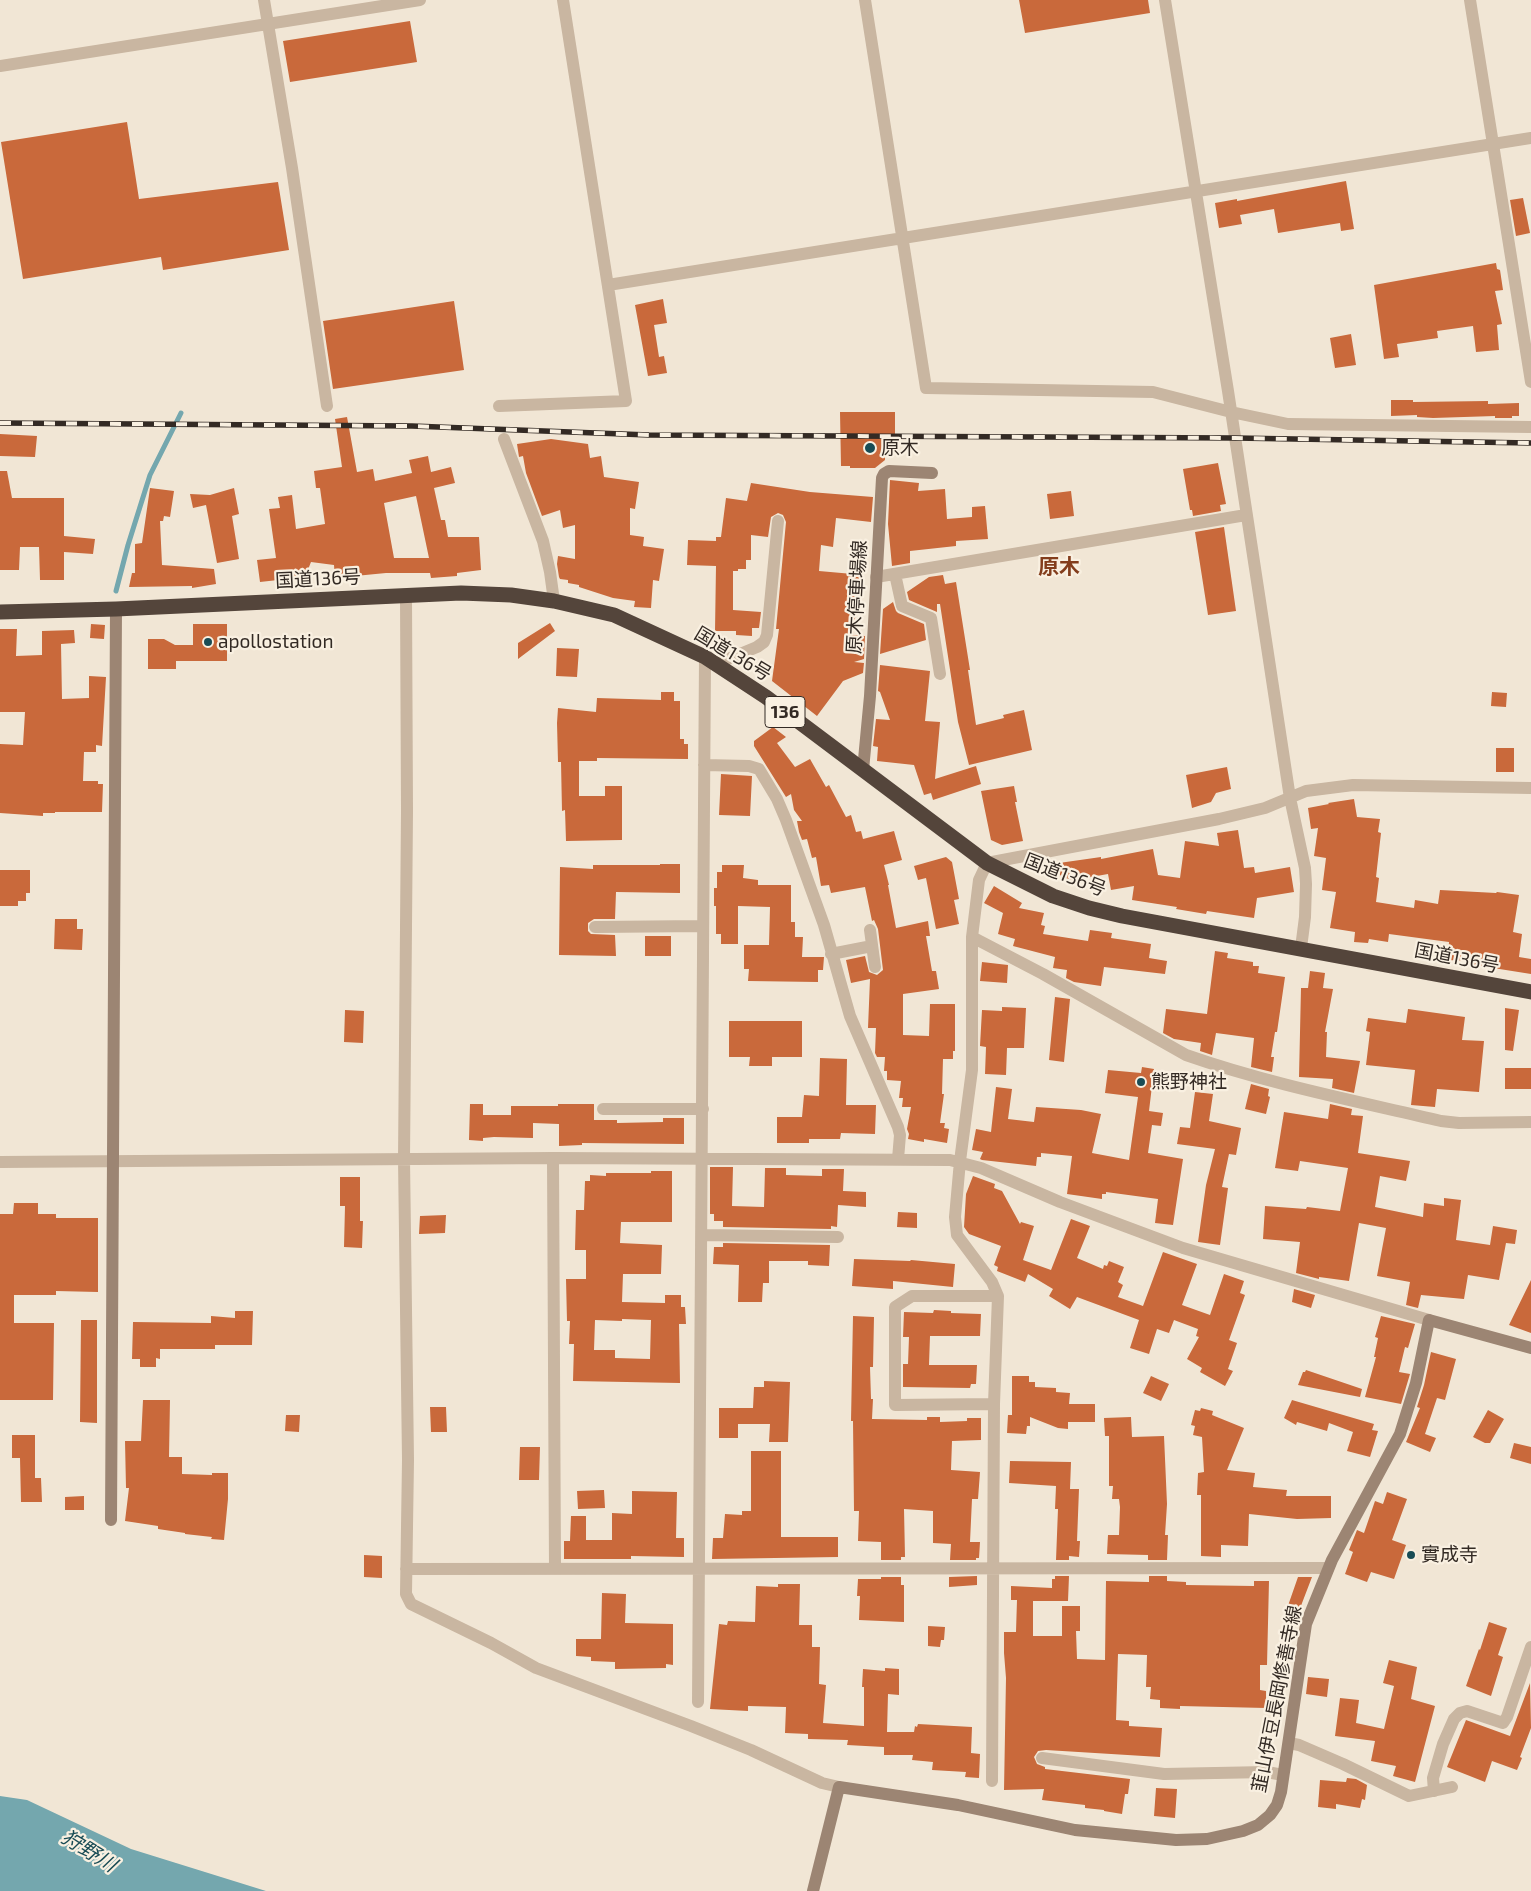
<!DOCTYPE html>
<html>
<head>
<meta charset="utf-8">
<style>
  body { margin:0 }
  canvas { display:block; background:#f1e6d5 }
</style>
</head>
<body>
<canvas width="1531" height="1891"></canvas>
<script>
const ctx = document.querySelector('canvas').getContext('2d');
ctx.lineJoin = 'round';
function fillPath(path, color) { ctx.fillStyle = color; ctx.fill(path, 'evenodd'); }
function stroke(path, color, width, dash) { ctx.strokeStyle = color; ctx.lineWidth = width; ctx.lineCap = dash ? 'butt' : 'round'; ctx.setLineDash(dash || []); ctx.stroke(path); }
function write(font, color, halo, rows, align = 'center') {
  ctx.font = font + ' "Exo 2","Noto Sans JP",sans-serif'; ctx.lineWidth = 4.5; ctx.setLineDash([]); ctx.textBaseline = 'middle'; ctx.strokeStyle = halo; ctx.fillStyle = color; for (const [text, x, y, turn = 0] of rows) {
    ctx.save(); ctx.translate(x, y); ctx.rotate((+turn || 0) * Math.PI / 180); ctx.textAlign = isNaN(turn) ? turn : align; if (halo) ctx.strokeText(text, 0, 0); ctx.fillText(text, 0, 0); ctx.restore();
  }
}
fillPath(new Path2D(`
  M0,1796L27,1800L131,1849L266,1891H0Z`), '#74a7ae');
stroke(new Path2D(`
  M116,591L128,545L150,475L181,413`), '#74a7ae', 5);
fillPath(new Path2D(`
  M1019,0H1148L1150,13L1025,33Z
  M410,21L417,62L290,82L283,41Z
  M127,122L139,199L278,182L289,250L163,270L161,257L23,279L1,142Z
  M1346,181L1354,229L1341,231L1340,223L1278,233L1274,209L1240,215L1242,224L1219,228L1215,203L1237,199V201Z
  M1523,198L1530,233L1516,236L1510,200Z
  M1496,263L1497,269L1500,270L1503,290L1495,291L1502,324L1497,325L1499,350L1476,352L1473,326L1437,331L1438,338L1397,344L1399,357L1384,359L1374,285Z
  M663,299L667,323L654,325L659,357L664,356L667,373L648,376L635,305Z
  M454,301L464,370L333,389L323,321Z
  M1351,334L1356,365L1335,368L1330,338Z
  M1391,400H1413V402L1488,401V404L1519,403V416H1512V418H1495V416L1433,418L1417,417V415L1391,416Z
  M840,412H895V452H885V460L875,468H850V466H841Z
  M347,417L357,472L373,469L375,481L412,473L409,460L428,456L431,472L451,467L455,483L434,488L441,520H445L448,537H479L481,570L457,573V576L431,578L430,573H386L355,576V579H335L334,565L311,562L307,572L298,579L289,582L278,580L260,582L257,560L276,558L269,509L280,508L278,497L292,495L296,529L325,524L320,488H316L314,471L342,467L335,419ZM416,496L429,558H394L384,503Z
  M0,434L37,436L35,457L0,456Z
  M551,439L588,444L590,458L601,456L604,477L639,482L635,509L630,508V535L644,537L643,546L664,549L659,581L653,580L651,608L634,607L635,601L613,598L579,587V585L568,583V580L560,579L559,577L557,564L558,556L575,559V525L563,528L560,510L542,516L526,473L523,456L519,457L517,444Z
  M1218,463L1226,504L1220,505L1221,511L1193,516L1192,510H1190L1183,469Z
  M0,471H7L12,498H64V536L95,539L93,554L64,552V580H40L39,547H20L19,570H0Z
  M890,480L919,483L918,491L945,489L947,519L972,517V507L985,506L988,539L956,541V546L910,551V563L892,566L888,524Z
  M751,483L810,492L873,497L871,522L836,518L833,547L821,545L819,571L864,575L858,610H856L853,635L865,636L864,659L854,662L864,663L863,673L843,681L817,716L772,681L779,629H776L786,522L783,515L778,513L771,517L768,537L751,535V560H746V569H738V571H733V610L761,612L759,628H752V636L736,635V631H715L716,566L687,565L688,540L716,541V537H721L726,498L747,501Z
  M150,488L174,491L170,517L164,516L163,521H160L162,565L214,569L216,584L192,588V586L129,587L132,573H135V544L142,543Z
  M234,488L239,514L232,516L239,559L217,563L206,505L193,508L190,494L210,495Z
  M1071,491L1074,516L1050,519L1047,494Z
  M1224,527L1236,611L1208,615L1195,532Z
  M943,575L945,584L956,582L970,670H968L976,725L1004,718L1003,715L1024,710L1032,750L969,765L958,722L940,604H937V612L909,600L907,592L929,577Z
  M893,602L896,611L898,613L924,624L926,640L880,654L883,609Z
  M550,623L555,631L518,659V643Z
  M91,624L105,625L104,639L90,638Z
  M193,624H227V661H176V669H148V639H164L175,645H193Z
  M0,629H17L16,656L42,655V631L74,630L75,643L61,644L62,699L89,698V676L106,677L102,746L96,745V752H84L83,781H98V784H103L102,812H55V813H43V816L0,813V744L23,745L25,712H0Z
  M557,648L579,649L577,677L556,676Z
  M880,665L930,671L925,721L940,722L935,779L976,766L981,784L933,800L931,793L924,795L914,765L877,761L878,747L873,746L876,719L890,720L880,692L878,691Z
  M661,692H674V701H680V739H684V744H688V759L597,758V761H579V796H605V786H622V840L566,841L565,810L562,811L561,762H558L557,723L558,708L596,712L597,698L661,700Z
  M1492,692L1507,693L1506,707L1491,706Z
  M773,727L786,737L777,743L795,767L810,759L826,787L829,785L846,817L851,815L856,832L861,831L863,839L894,831L902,860L884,865L889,885H888L896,928L928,921L930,936H926L932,971H936L939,989L903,994V1035L929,1036L930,1004H955V1051H953V1059H943L942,1094H944L940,1123H945L944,1128L949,1129L947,1143L924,1139V1142L908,1139L909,1134L907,1129L911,1107H902L903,1098H899L901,1081L887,1080V1071H884L885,1057H877L875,1053L876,1028H868L870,979L851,983L846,960L865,956L869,972L877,975L883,970L878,929L874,920L872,921L865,887L831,893L829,885L821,886L816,857L812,858L807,839L802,840L799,832L797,821H802L794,810L791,794L786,797L754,746V741Z
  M1496,748H1514V772H1496Z
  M1227,767L1231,789L1216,793L1211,802L1192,808L1186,775Z
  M721,774L752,776L750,816L719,815Z
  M1014,786L1017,802H1015L1023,841L1002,845L991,840L981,791Z
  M1354,799L1357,817L1380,819L1378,832L1381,833L1376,877L1379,878L1376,902L1414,908L1415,900L1438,904L1440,890L1496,893L1497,892L1519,895L1513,932L1522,934L1519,957L1531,959V974L1468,964L1469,961L1448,960L1449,942L1389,934L1388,942L1369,939L1368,943L1354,942L1355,932L1330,928L1336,892L1322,890L1326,858L1314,856L1318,828L1311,829L1308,808L1329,804L1328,803Z
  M1238,830L1244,868L1254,867L1255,873L1290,867L1294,892L1257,898L1254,918L1207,911L1206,914L1176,909L1177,907L1132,900L1134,886L1111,890L1108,874L1074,880L1064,878L1060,875L1059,863L1101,857V859L1153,849L1158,875L1180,878L1185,841L1219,846L1217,833Z
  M946,857L952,862L959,899L954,900L959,924L936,929L926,878L918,880L914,866Z
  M660,864H680V893L616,892L615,919H594L588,923V931L591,934L615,935L616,956L559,955L560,867L593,869V865H660Z
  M722,865H744L743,878L758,880V885H791V922H795V937H803L802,957H824L823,970H818V982L748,981L749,969H744V945H769L770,907L738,906V944H721V934H716V906H714V888H717V872H722Z
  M0,870H30V893H26V901H18V906H0Z
  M994,886L1022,903L1019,908L1044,913L1041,925L1045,926L1043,934L1088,941L1090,930L1112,933L1111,938L1151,944L1149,958L1167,961L1165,974L1104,967L1101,986L1074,982L1066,978L1067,970L1053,968L1055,957L1013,946L1015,939L998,934L1003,913L984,903Z
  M55,919H77V929H83L82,950L54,949Z
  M645,936H671V956H645Z
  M1215,951L1228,953L1227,958L1253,962V966H1259L1258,973L1285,977L1277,1032H1275L1271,1057H1274L1272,1072L1251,1067L1254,1038L1216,1033L1212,1055L1200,1051L1201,1043L1174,1039L1163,1033L1166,1009L1207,1014Z
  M982,962L1008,965L1007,983L980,981Z
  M1310,971L1325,973L1323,988L1333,989L1325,1032H1327L1326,1057L1360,1061L1354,1093L1332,1088L1333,1079L1299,1077L1301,988H1308Z
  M1055,997L1070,999L1064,1062L1049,1060Z
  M1002,1007L1026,1008L1024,1048H1007L1006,1075L985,1074L986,1047L980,1046L982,1010L1002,1011Z
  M1505,1008L1519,1010L1513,1051L1505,1050Z
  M1408,1009L1465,1017L1462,1040L1484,1041L1479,1092L1437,1089L1435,1107L1411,1105L1415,1070L1366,1065L1370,1032L1366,1031L1368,1018L1406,1023Z
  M345,1010L364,1011L363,1043L344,1042Z
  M729,1021H802V1057H772V1066H749L750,1057H729Z
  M820,1058L847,1059L846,1105H876L875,1134L841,1133L840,1139H809V1143H777V1117H802L804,1095L819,1096Z
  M1142,1067L1154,1069L1149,1111L1163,1113L1161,1126L1152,1125L1148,1153L1183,1159L1173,1225L1155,1223L1158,1199L1106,1192V1194H1102V1199L1067,1194L1072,1156L1041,1153V1157H1037L1036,1166L982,1160L980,1159L983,1152L972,1150L976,1129L991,1132L996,1087L1012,1089L1008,1119L1034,1122L1036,1107L1081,1110L1101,1114L1092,1153L1129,1160L1138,1097L1105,1093L1108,1070L1141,1073Z
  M1505,1068H1531V1089H1505Z
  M1251,1084L1269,1089L1268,1096L1270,1097L1266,1114L1245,1109Z
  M1195,1092L1213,1094L1209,1121L1241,1128L1236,1155L1229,1154L1222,1187L1228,1188L1220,1245L1198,1242L1206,1185L1215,1149L1177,1144L1180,1127L1190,1128Z
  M470,1104H483V1115H511V1106H558V1104H594V1120H617V1123L663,1122V1118H684V1144L582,1143V1145L559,1146V1124L533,1123V1138L494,1137L483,1138V1141L469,1140Z
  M1330,1104L1352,1109L1351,1115L1363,1116L1358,1153L1410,1161L1406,1181L1380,1176L1375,1207L1423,1217L1424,1203L1444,1206V1198L1461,1200L1456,1240L1490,1245L1493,1226L1517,1230L1515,1244L1506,1243L1499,1280L1468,1275L1464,1299L1421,1295L1418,1308L1406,1305L1410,1282L1377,1276L1386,1228L1359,1223L1349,1281L1319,1277V1279L1296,1273L1300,1242L1263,1239L1265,1206L1306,1209L1307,1207L1340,1211L1348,1168L1300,1161L1298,1171L1275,1168L1284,1112L1328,1119Z
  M710,1167H733L732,1206L764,1207L765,1168H786V1175L822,1176V1169H844L843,1191L866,1192V1207L838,1205L837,1227L831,1226V1229L723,1227V1221H714V1214H710Z
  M651,1171H672V1222H621L620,1243L662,1245L661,1274H623L622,1302L665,1303V1295H681V1307H685L686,1324H679L680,1383L573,1381L574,1344H569L570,1321H567L566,1279H586V1250H575L576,1210H584L585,1181H590V1175L606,1176V1173H651ZM622,1319L651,1320L650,1359L615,1358V1350H594L595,1320L622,1321Z
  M973,1176L995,1184L994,1188L1002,1191L1020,1224L1021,1222L1034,1226L1023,1260L1051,1270L1071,1219L1090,1226L1077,1258L1103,1269L1104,1265L1107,1266L1109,1261L1124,1267L1118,1282L1123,1285L1118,1297L1143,1306L1163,1252L1197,1264L1182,1305L1210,1315L1224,1274L1244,1281L1240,1293L1245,1295L1229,1340L1237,1343L1228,1369L1233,1371L1225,1386L1200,1372L1202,1368L1187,1359L1199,1337L1196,1336L1198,1329L1174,1320L1169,1333L1157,1329L1149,1354L1130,1348L1139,1320L1077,1297L1070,1309L1049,1296L1053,1289L1028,1274L1025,1282L997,1271L998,1267L994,1265L1001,1246L969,1234L964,1227L966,1194Z
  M340,1177H360V1221H363L362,1248L344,1247L345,1206H340Z
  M14,1203H38V1214H56V1218H98V1292L56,1291V1295H14V1323H54L53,1400H0V1214H13Z
  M898,1212L917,1213V1228L897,1227Z
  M446,1215L445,1233L419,1234L420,1216Z
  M723,1243L830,1245L829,1266L808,1265V1261H769V1283H763L762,1302H738L739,1265L713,1264L714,1247H723Z
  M854,1259L910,1261L911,1260L955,1264L953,1287L893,1281V1289L852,1286Z
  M1531,1280V1333L1509,1325Z
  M1294,1289L1315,1295L1311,1308L1292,1302Z
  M934,1310L951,1311V1313L981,1314L980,1336H930L929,1365H977L976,1384H971L970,1388L903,1387V1364H908L909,1337H903L904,1312L933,1313Z
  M235,1311H253L252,1345H215V1349H160V1359L156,1358V1367H140V1359H132L133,1322L211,1323V1316L235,1318Z
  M853,1316L874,1317L873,1367H870L871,1399H873L872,1419L927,1420V1417H940V1422L967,1421V1418H981V1440L952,1441L951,1470L980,1472L978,1499H972L970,1542H980L979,1558H976V1560H950L951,1544L933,1543V1511L904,1509L905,1557H901V1560H881V1542L858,1541L859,1511H854L853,1421H851Z
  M1381,1316L1415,1324L1408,1348L1405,1347L1399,1372L1410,1374L1401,1404L1365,1397L1376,1357H1374L1378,1338L1375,1337Z
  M81,1320H97V1423L80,1422Z
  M1431,1352L1456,1359L1445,1400L1437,1398L1425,1434L1436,1438L1430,1452L1406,1442L1420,1408L1417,1407L1424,1385Z
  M1306,1370L1362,1389L1360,1397L1298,1385L1303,1372H1305Z
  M1012,1376H1029V1382H1035V1387L1056,1388V1392L1070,1393L1069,1404H1095V1422H1068V1429L1058,1428L1030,1417V1426H1027L1026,1434L1007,1433L1008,1415H1012Z
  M1151,1376L1169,1384L1161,1401L1143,1393Z
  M764,1381L790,1382L788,1442H769L770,1424H738V1438H719V1408H753L754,1387H764Z
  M143,1400H170L169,1457H182V1474L212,1475V1473H228V1499L224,1540L211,1539L212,1537L185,1534V1533L158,1529V1526L125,1521L129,1488H126L125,1441H141Z
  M1292,1400L1374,1424L1372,1430L1378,1431L1370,1457L1347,1451L1353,1432L1329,1423L1327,1431L1297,1422L1296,1425L1284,1418Z
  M430,1407H446L447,1432H431Z
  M1201,1408L1213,1411L1212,1415L1244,1428L1227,1470L1255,1473L1253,1487L1287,1490L1286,1496H1331V1518L1297,1519L1249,1514L1248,1546L1221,1545V1557L1201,1556V1495H1197L1198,1473L1204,1472L1202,1437L1193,1435L1195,1426L1191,1425L1195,1410L1200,1411Z
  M1488,1410L1504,1419L1490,1443H1485L1473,1437Z
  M286,1415H300L299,1432L285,1431Z
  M1131,1417L1132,1437L1164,1436L1167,1504L1165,1535H1168L1167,1560H1148V1555L1107,1554L1108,1535H1119L1120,1507L1119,1499H1112L1113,1486H1109V1436H1105L1104,1418Z
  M12,1435H35V1478H41L42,1502H21L20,1458H12Z
  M1514,1443L1531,1447V1464L1510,1458Z
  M520,1447H540L539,1480H519Z
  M751,1451H781V1537H838V1557L712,1559L713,1538H723L725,1514L742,1515V1511H751Z
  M1010,1461L1071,1462L1070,1489H1079L1077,1541H1080L1079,1557L1069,1556V1560H1056L1058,1509H1055L1056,1486L1009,1483Z
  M604,1490L605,1508L578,1509L577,1491Z
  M632,1491L677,1492L676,1538H684V1557L631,1556V1559H564V1541H570L571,1516H586V1540H612V1513L632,1514Z
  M1387,1492L1407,1499L1392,1540L1406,1545L1394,1579L1371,1572L1367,1582L1345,1574L1353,1552L1349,1550L1357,1530L1364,1533L1375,1501L1383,1504Z
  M84,1496V1510H65V1497Z
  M364,1555L382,1556V1578L364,1577Z
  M977,1576V1585L949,1587V1577Z
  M1055,1576H1069L1068,1601H1033V1636H1062V1606H1080V1631H1076L1077,1659L1105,1660L1106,1581L1149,1582V1576H1167V1581L1186,1582V1585L1254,1586V1581H1269L1267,1665H1260V1690L1266,1691V1708L1180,1706V1709L1160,1708V1700L1150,1699L1151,1687H1146L1147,1655L1118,1654L1116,1720L1129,1721V1726L1162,1728L1160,1757L1046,1750L1038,1751L1034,1757L1037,1764L1045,1767V1769L1130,1779L1128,1794H1125L1122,1814L1104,1811V1810L1085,1808V1805L1042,1800L1044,1789L1004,1790L1006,1678L1004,1653V1632H1016L1017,1600H1011V1586L1052,1588V1579H1055Z
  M881,1577H901V1585H904V1622L859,1620L860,1596H857L858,1579H881Z
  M1298,1577H1312L1294,1624L1283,1620Z
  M778,1584H800L799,1625H812V1647H820L819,1684L826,1685L823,1723L864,1726V1687H862L863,1669L885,1671V1668L899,1669V1695L888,1694L887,1732H914L915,1726L917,1727L918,1724L972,1727L971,1753L980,1754L979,1778L965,1777L966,1772L932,1770L933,1762L912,1760L913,1755H884V1747L847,1745L848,1740L808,1739V1734L785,1733L786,1707L748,1706V1711L710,1709L719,1624L727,1625L728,1621L755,1622L756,1586L778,1587Z
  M602,1593L626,1594L625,1623L673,1624V1665L666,1664V1668L615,1669V1662L591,1661V1657L576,1656V1639H601Z
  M1489,1622L1507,1628L1498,1655L1503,1657L1491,1696L1466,1686L1479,1649L1480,1650Z
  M928,1626L945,1627L944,1640H941L940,1647L928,1646Z
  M1389,1660L1417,1667L1411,1699L1435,1706L1415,1782L1393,1776L1396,1766L1371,1761L1375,1741L1335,1736L1340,1698L1359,1700L1356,1723L1384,1729L1394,1686L1383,1683Z
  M1308,1677L1329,1679L1327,1697L1306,1694Z
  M1530,1683L1531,1728L1520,1757L1522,1758L1517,1770L1492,1761L1485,1782L1447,1767L1466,1720L1510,1736Z
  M1347,1778L1356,1779L1367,1785L1365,1800L1362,1799L1360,1808L1336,1804V1809L1318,1807L1320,1780L1346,1782Z
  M1156,1788L1177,1789L1175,1818L1154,1816Z`), '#c9693b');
stroke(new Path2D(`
  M264,0L292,168L327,406
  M865,0L926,388L1153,392L1231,412L1288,424L1531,427
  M1165,0L1228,391L1290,798L1305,868L1306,884L1305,917L1301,948
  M1470,0L1531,382
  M0,66L420,0
  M608,285L1531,138
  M499,406L626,401L563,0
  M504,439L543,541L550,572L554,601
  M895,574L902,606L931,618L940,674
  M876,577L1246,515
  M406,595L407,811L404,1159L408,1460L406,1594L411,1604L491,1643L536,1668L691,1726L751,1750L822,1783L839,1787
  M716,664L757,647L764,642L767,635L778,521
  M704,765L749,766L759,769L777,799L786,820L824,925L850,1016L898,1127L900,1135L898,1159
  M595,927L703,926
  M870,930L875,967
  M972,937L1043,974L1186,1055C1269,1084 1356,1101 1441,1121L1459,1123L1531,1122
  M831,954L872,946
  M603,1109H703
  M553,1158L555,1569
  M0,1162L553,1158L950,1160L981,1168L1060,1202L1183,1248L1429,1320
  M702,1235L838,1237
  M994,1404L895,1405V1307L912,1296H998
  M406,1569L1328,1568
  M698,1702L705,657
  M1289,1743L1299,1745L1343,1764L1409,1796L1452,1787
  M1042,1758L1164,1774L1267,1772L1283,1775
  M992,1781L994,1404L998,1296L992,1282L957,1235L955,1217L960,1161L972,1070V937L979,880L987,863L1219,819L1265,808L1306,791L1353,785L1531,788
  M1434,1791L1433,1778L1443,1744L1454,1719L1460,1713L1467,1711L1503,1723L1507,1717L1531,1647`), '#c9b6a1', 12);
stroke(new Path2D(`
  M863,770L870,696L882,478L884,474L889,471L932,473
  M111,1520L116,609
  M813,1891L839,1787L958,1805L1075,1830L1176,1840L1207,1839L1243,1831L1258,1825L1270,1815L1277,1805L1281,1792L1306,1624L1332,1560L1400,1434L1416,1383L1429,1320L1531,1348`), '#9c8573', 12);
stroke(new Path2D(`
  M0,612L116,609L461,593L511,595L554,601L614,615L705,657L766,697L987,863L1053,896L1089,908L1122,916L1531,992`), '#54453b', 15);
const rail = new Path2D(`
  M0,423L412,426L649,435L1235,438L1531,443`);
stroke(rail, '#332a24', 5.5);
stroke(rail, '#f9f0e1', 4, [11]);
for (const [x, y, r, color] of [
  [870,448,6,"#194c55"],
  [208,642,5,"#194c55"],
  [1141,1082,5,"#194c55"],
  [1411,1555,5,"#194c55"]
]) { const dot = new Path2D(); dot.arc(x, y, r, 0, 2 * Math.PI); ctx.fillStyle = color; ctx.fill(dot); stroke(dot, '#f9f0e1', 2); }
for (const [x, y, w] of [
  [785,712,40]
]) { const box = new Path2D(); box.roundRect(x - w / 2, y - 15.5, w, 31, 4); ctx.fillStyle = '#f9f0e1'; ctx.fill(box); stroke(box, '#332a24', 1); }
write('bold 18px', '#332a24', null, [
  ["136",785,712]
]);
write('19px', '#332a24', '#f9f0e1', [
  ["原木",881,448],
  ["apollostation",218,642],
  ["熊野神社",1151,1082],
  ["實成寺",1421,1555]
], 'left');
write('19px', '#332a24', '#f9f0e1', [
  ["国道136号",318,579,-3],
  ["原木停車場線",857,597,-87],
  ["国道136号",733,654,31],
  ["国道136号",1065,875,21],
  ["国道136号",1457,958,11],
  ["韮山伊豆長岡修善寺線",1277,1699,-79]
]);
write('italic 20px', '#194c55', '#f9f0e1', [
  ["狩野川",89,1851,32]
]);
write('bold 21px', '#833d1c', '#f9f0e1', [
  ["原木",1059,567]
]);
</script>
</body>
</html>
